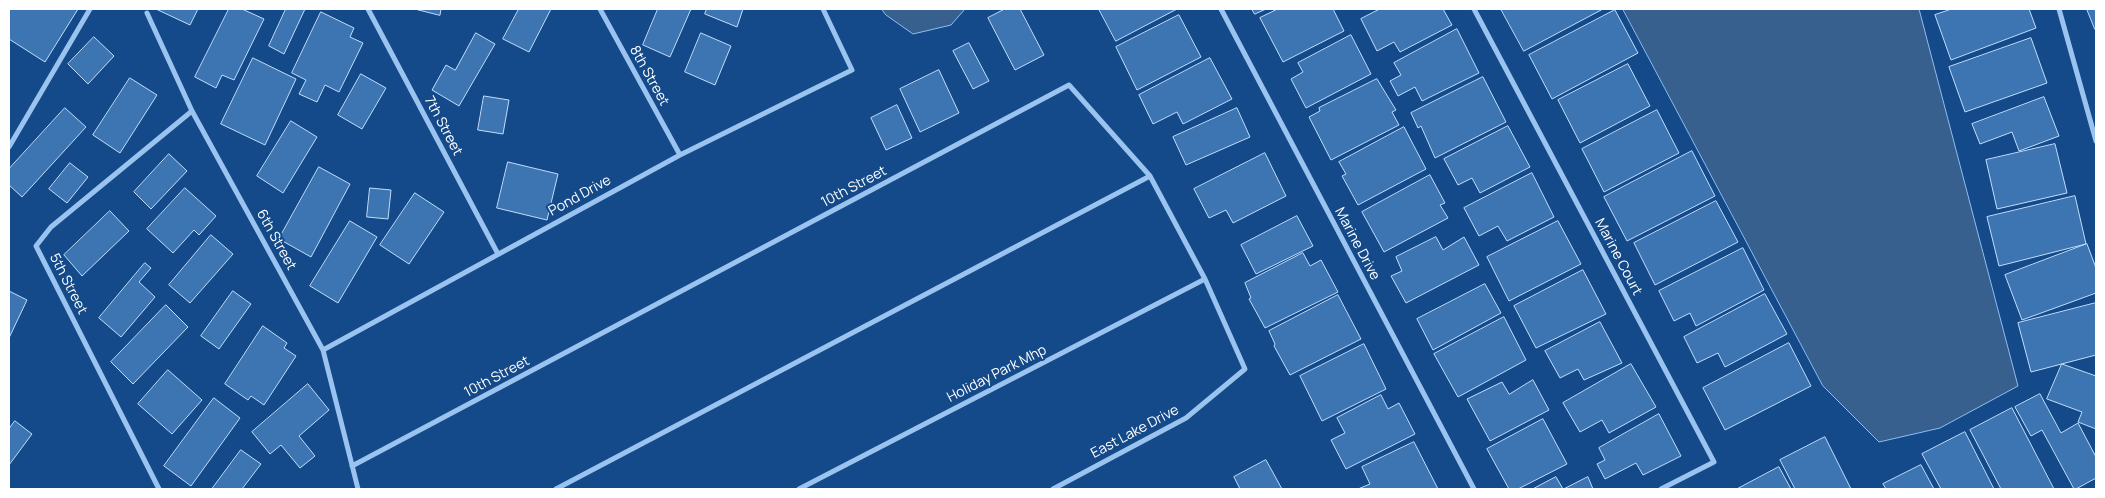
<!DOCTYPE html>
<html>
<head>
<meta charset="utf-8">
<style>
  body { margin:0 }
  #map { position:relative; width:2105px; height:498px; overflow:hidden; background:#144a89; font-family:Manrope,sans-serif }
  canvas { display:block }
  .frame { position:absolute; inset:0; border:10px solid #fff; pointer-events:none }
</style>
</head>
<body>
<div id="map">
<canvas width="2105" height="498"></canvas>
<div class="frame"></div>
</div>
<script>
const ctx = document.querySelector('canvas').getContext('2d');
ctx.lineJoin = 'round';
function fillPath(path, color) { ctx.fillStyle = color; ctx.fill(path, 'evenodd'); }
function stroke(path, color, width, dash) { ctx.strokeStyle = color; ctx.lineWidth = width; ctx.lineCap = dash ? 'butt' : 'round'; ctx.setLineDash(dash || []); ctx.stroke(path); }
function write(font, color, halo, rows, align = 'center') {
  ctx.font = font + ' Manrope,sans-serif'; ctx.lineWidth = 4; ctx.setLineDash([]); ctx.textBaseline = 'middle'; ctx.strokeStyle = halo; ctx.fillStyle = color; for (const [text, x, y, turn = 0] of rows) {
    ctx.save(); ctx.translate(x, y); ctx.rotate((+turn || 0) * Math.PI / 180); ctx.textAlign = isNaN(turn) ? turn : align; if (halo) ctx.strokeText(text, 0, 0); ctx.fillText(text, 0, 0); ctx.restore();
  }
}
const water = new Path2D(`
  M882,9H965L951,25L913,34L886,15Z
  M1623,9H1919L2018,386L1940,428L1879,442L1823,386Z`);
fillPath(water, '#38608f');
stroke(water, '#8dbef2', 1);
const building = new Path2D(`
  M9,9H78L45,62L9,39Z
  M159,9H198L190,25L158,10Z
  M229,9H242L264,19L234,80L222,75L216,88L195,77Z
  M286,9H305L284,54L269,46Z
  M415,9H441L440,15Z
  M519,9H551L529,52L503,39Z
  M658,9H691L670,57L643,45Z
  M707,9H743L737,27L705,14Z
  M1005,9H1020L1044,55L1015,70L988,18Z
  M1099,9H1177L1116,41Z
  M1252,9H1266L1255,14Z
  M1278,9H1333L1344,31L1283,62L1260,18Z
  M1380,9H1443L1452,25L1400,52L1394,42L1377,51L1361,19Z
  M1501,9H1603L1524,51Z
  M1952,9H2029L2036,28L1951,60L1935,15Z
  M2087,9H2096V28L2095,29Z
  M1615,10L1638,53L1552,99L1529,55Z
  M321,12L354,28L350,37L363,43L339,92L325,85L317,102L299,94L306,80L292,73Z
  M1179,15L1201,57L1137,90L1116,47Z
  M1457,29L1479,73L1422,101L1415,87L1398,96L1390,81L1401,75L1394,63Z
  M476,33L495,44L459,106L432,90L446,65L455,70Z
  M701,33L731,46L715,85L685,72Z
  M1351,35L1371,74L1306,108L1291,79L1303,72L1298,63Z
  M94,37L114,56L88,84L68,64Z
  M2031,38L2047,83L1965,112L1949,67Z
  M969,43L989,81L973,89L953,51Z
  M253,58L296,79L265,145L221,124Z
  M1210,58L1232,99L1183,124L1177,112L1153,124L1139,95Z
  M1628,64L1650,106L1580,143L1558,100Z
  M939,70L959,113L920,132L900,89Z
  M361,74L386,88L362,129L338,115Z
  M1483,77L1506,122L1435,158L1421,126L1418,128L1411,113Z
  M130,78L157,95L120,153L93,135Z
  M1377,79L1396,110L1392,112L1399,125L1331,160L1309,117L1320,111L1319,108Z
  M484,96L509,100L503,134L478,130Z
  M2044,97L2059,136L2019,151L2012,132L1980,144L1972,124Z
  M897,105L912,138L886,150L871,118Z
  M65,108L86,127L22,197L9,185V169Z
  M1237,108L1250,137L1186,165L1173,137Z
  M1657,110L1679,153L1604,192L1582,149Z
  M291,121L317,137L283,193L257,176Z
  M1508,126L1530,167L1480,193L1472,178L1458,185L1444,159Z
  M1404,127L1426,169L1358,205L1342,176L1346,174L1339,162Z
  M2055,144L2067,193L1997,209L1986,160Z
  M1692,151L1715,196L1627,241L1604,197Z
  M1265,153L1286,196L1233,223L1226,210L1209,218L1194,189Z
  M169,154L187,171L151,209L134,192Z
  M508,162L558,174L547,220L497,208Z
  M70,163L88,177L67,203L49,189Z
  M319,167L350,184L311,257L279,239Z
  M1532,173L1554,217L1507,241L1498,226L1479,236L1464,208Z
  M1430,175L1445,203L1440,205L1448,218L1384,252L1362,212Z
  M185,188L216,216L199,235L194,230L173,253L147,229Z
  M370,188L391,190L388,219L367,217Z
  M415,193L444,212L409,264L380,245Z
  M2075,196L2086,244L1999,266L1987,217Z
  M1716,201L1738,242L1655,285L1634,243Z
  M110,211L129,231L82,276L64,255Z
  M1297,216L1313,246L1256,274L1241,245Z
  M350,221L377,237L338,303L310,286Z
  M1558,221L1581,264L1509,301L1487,257Z
  M211,235L233,254L190,303L169,285Z
  M1436,237L1443,250L1464,237L1479,265L1406,303L1391,276L1402,271L1396,257Z
  M2087,244L2096,268V293L2022,320L2005,275Z
  M1743,248L1764,290L1696,326L1690,313L1674,321L1659,291Z
  M1303,253L1310,266L1321,260L1338,292L1265,328L1249,299L1251,298L1245,283Z
  M145,263L151,268L139,282L155,297L121,337L99,318Z
  M1583,270L1606,314L1536,348L1514,306Z
  M1485,284L1501,313L1433,350L1417,319Z
  M9,291L27,300L9,338Z
  M233,291L251,304L219,349L201,336Z
  M1765,294L1787,334L1725,367L1718,353L1697,363L1684,337Z
  M1338,295L1361,339L1290,375L1274,346L1275,344L1269,331Z
  M2096,303V355L2031,372L2018,323Z
  M166,305L188,327L133,384L111,362Z
  M1504,317L1526,360L1458,397L1434,354Z
  M1600,322L1622,363L1584,380L1578,369L1560,378L1545,351Z
  M263,326L287,343L284,348L296,356L264,405L251,396L248,400L225,384Z
  M1789,343L1811,386L1725,430L1703,388Z
  M1364,344L1386,389L1322,421L1300,376Z
  M1631,364L1656,407L1609,433L1602,420L1580,432L1563,403Z
  M2062,364L2096,376V429L2078,422L2082,412L2047,399Z
  M168,370L202,400L172,434L138,404Z
  M1533,380L1549,410L1490,441L1467,399L1502,382L1509,394Z
  M308,384L329,410L299,436L315,456L300,468L281,445L270,454L252,432Z
  M2040,394L2061,433L2078,423L2096,457V478L2076,489H2074L2042,430L2031,436L2015,407Z
  M1381,395L1388,409L1399,403L1415,434L1346,469L1331,440L1345,433L1337,418Z
  M214,398L240,418L191,486L164,466Z
  M2012,408L2054,489H2001L1970,430Z
  M1659,414L1681,456L1643,475L1636,463L1605,479L1597,464L1605,460L1599,448Z
  M1543,419L1567,464L1518,489H1509L1487,449Z
  M15,421L32,434L9,465V429Z
  M1965,432L1994,489H1941L1922,454Z
  M1825,437L1851,489H1795L1780,460Z
  M1414,442L1438,489H1358L1370,484L1362,467Z
  M241,450L261,464L242,489H212Z
  M1266,460L1282,489H1240L1234,477Z
  M1921,465L1934,489H1886L1883,484Z
  M1779,467L1791,489H1737Z
  M1556,477L1563,489H1533Z
  M1588,477L1593,489H1564Z`);
fillPath(building, '#3d74b2');
stroke(building, '#c1ddfb', 1);
stroke(new Path2D(`
  M368,9L498,254
  M600,9L680,155
  M1221,9L1474,489
  M1474,9L1714,462L1661,489
  M2059,9L2096,141
  M147,13L192,111L323,350L358,489
  M9,147L90,9
  M323,350L680,155L852,70L823,9
  M352,466L1069,85L1150,176L1205,279L1245,369L1186,418L1053,489
  M159,489L36,246L51,227L192,111
  M556,489L1150,176
  M799,489L1205,279`), '#9bc3ef', 5);
write('14px', '#fff', '#144a89', [
  ["8th Street",649,76,61],
  ["7th Street",443,126,62],
  ["10th Street",854,187,-28],
  ["Pond Drive",580,196,-29],
  ["6th Street",276,240,61],
  ["Marine Drive",1357,244,62],
  ["Marine Court",1618,257,62],
  ["5th Street",68,284,63],
  ["Holiday Park Mhp",997,374,-27],
  ["10th Street",497,377,-28],
  ["East Lake Drive",1135,432,-28]
]);
</script>
</body>
</html>
